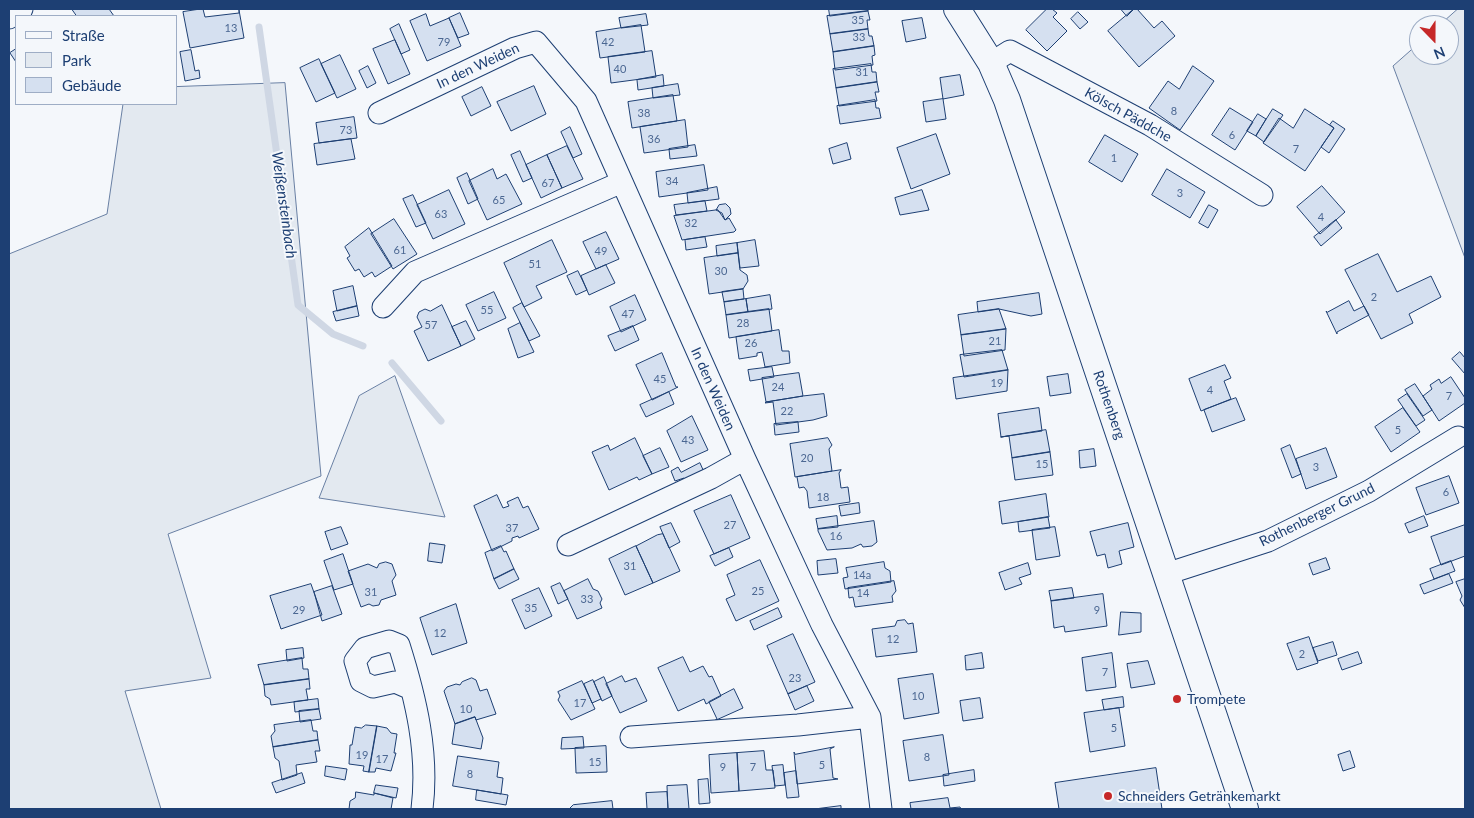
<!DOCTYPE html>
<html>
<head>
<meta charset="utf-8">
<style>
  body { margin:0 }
  #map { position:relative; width:1474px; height:818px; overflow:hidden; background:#f4f7fb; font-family:Lato,sans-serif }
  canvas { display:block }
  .frame { position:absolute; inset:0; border:10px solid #1d3f73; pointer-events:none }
  .legend { position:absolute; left:15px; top:15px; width:162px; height:90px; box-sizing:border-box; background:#f4f7fb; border:1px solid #9eadc5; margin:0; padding:6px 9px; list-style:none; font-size:15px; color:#1d3f73 }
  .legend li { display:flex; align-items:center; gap:10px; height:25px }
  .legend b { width:25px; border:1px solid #9eadc5 }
  .north { position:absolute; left:1409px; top:15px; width:50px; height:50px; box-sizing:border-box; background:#f4f7fb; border:1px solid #9eadc5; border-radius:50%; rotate:158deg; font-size:14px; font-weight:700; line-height:20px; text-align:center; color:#1d3f73 }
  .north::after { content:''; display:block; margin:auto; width:18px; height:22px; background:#c62828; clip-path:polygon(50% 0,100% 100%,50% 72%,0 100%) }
</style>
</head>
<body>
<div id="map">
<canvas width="1474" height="818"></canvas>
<div class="frame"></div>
<ul class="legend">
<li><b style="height:6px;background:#f4f7fb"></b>Straße</li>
<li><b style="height:14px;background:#e3e9f0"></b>Park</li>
<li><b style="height:14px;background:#d5e0f0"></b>Gebäude</li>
</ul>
<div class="north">N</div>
</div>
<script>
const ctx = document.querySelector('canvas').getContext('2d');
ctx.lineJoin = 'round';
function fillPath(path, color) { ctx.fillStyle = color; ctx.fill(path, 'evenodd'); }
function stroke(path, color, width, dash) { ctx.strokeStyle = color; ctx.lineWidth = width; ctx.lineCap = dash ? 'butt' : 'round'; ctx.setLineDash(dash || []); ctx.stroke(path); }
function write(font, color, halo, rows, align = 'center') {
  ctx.font = font + ' Lato,sans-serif'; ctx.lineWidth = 4; ctx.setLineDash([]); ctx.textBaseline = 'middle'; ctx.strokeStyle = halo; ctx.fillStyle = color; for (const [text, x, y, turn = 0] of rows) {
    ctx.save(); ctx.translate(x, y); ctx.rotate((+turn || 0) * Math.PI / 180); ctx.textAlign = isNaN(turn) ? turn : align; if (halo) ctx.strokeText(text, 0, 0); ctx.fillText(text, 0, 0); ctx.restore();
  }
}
const green = new Path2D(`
  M1458,9H1465V258L1393,66L1419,43V55H1449V25H1440Z
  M285,83L321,476L168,534L211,678L125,691L161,809H9V254L107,214L123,104H176V87Z
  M395,376L445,517L319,498L359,396Z`);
fillPath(green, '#e3e9f0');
stroke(green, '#687fa3', 1);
stroke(new Path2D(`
  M259,27L298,305L333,334L363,346
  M392,363L441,421`), '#cfd7e4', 7);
const building = new Path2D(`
  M72,9H109L114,16H77Z
  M203,9L205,17L239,13V10L244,38L190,48L183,12Z
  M829,9H868V11L830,16Z
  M1047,9H1052L1057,13L1053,17L1067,31L1047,51L1026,30Z
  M1121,9H1134L1127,16Z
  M1134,9H1137L1154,28L1162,21L1175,36L1139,67L1108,31Z
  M868,11L870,20H867L868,29L830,34L827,16Z
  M1078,12L1088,22L1080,29L1071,19Z
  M460,13L469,34L458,38L449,18Z
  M426,14L430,26L449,18L461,46L427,61L410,21Z
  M646,14L648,25L621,28L619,18Z
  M922,18L926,38L906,42L902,21Z
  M399,24L410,50L401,54L390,29Z
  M641,25L645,52L600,58L596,32Z
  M868,29L869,36H872L874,46L833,52L830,34Z
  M395,40L410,74L388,84L373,49Z
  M874,46L875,55L872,56L873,65L835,70L833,52Z
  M16,49V62L10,53Z
  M191,50L195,71L199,70L200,78L185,81L180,52Z
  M652,51L656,77L611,83L608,57Z
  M340,55L356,89L337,98L321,64Z
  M319,59L335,93L316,102L300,68Z
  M871,64L872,72H876L877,82L836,88L833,69Z
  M368,66L376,83L367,88L359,71Z
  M1193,66L1214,81L1180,130L1149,108L1168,81L1179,89Z
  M663,75L664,86L638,90L637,80Z
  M960,75L964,95L943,99L940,78Z
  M877,82L879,92H875L877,101L839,106L836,88Z
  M678,84L680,95L653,98L652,88Z
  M534,86L546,114L511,131L497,102Z
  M482,87L491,106L471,116L462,97Z
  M673,95L677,121L632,128L628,102Z
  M943,99L946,119L926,122L923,102Z
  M875,100L876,108H879L881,118L840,124L837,106Z
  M1230,108L1253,122L1235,150L1212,135Z
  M1273,109L1283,115L1264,142L1256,136Z
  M1305,109L1334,128L1305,171L1263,143L1279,118L1293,128Z
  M1258,114L1266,119L1256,136L1247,131Z
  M354,117L357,138L319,143L316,123Z
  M685,120L688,147L644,153L640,127Z
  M1333,121L1345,129L1329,153L1321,147L1334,128L1330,125Z
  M570,127L582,154L573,158L561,132Z
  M936,134L950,174L911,189L897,148Z
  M1105,135L1138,154L1122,182L1089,162Z
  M351,139L355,159L317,165L314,144Z
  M847,143L851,159L833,164L829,149Z
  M695,145L697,156L670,159L669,149Z
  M567,146L583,179L562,188L547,155Z
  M520,151L532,178L523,182L511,155Z
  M547,155L562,188L541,198L526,165Z
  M704,165L708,190L659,197L656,172Z
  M493,169L497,179L506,174L522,204L487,220L469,181Z
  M1167,169L1205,192L1190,218L1152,195Z
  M467,173L478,199L468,204L457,178Z
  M1322,186L1345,212L1320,234L1297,207Z
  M717,187L719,199L688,203L687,193Z
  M449,190L465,224L433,239L417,205Z
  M922,190L929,210L900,215L895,198Z
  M413,195L426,223L416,227L403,199Z
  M705,201L707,211L676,215L674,205Z
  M726,204L730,208L731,214L725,220L722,213L716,210L719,205Z
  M1209,205L1218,210L1208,228L1199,223Z
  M718,210L725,220L729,218L736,230L734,232L682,240L674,216Z
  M394,219L417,254L393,269L371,234Z
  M1336,220L1342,228L1321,246L1314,237Z
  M369,228L392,266L375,277L372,272L364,277L359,269L355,271L347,258L350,256L345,247Z
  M606,232L619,259L596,269L583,242Z
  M705,237L707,247L686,250L685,240Z
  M552,240L567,272L536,286L542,298L524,307L504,263Z
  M755,240L759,266L740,268L737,243Z
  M737,243L738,253L717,256L716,246Z
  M738,253L740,270L747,275L748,281L743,289L709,294L704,258Z
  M1378,254L1397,292L1431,276L1441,297L1409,314L1413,323L1381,339L1345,270Z
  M606,265L615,283L589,295L581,276Z
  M578,271L587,290L576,295L567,276Z
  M353,286L357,306L337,311L333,291Z
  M743,289L744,299L724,302L722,292Z
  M494,292L506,318L478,331L466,305Z
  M1039,293L1042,314L1031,316L999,309L978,312L977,302Z
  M635,295L646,320L621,332L610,307Z
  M770,295L772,309L748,312L746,299Z
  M746,299L748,312L726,315L724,302Z
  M1349,301L1354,311L1364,306L1369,315L1337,332V334L1326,311L1327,312Z
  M522,303L540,336L529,341L513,308Z
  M442,305L461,346L428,361L414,331L422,327L417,317L419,312L425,309L430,311Z
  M357,306L359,316L336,321L333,312Z
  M769,309L772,331L729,338L726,315Z
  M999,309L1006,329L961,335L958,315Z
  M466,321L475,339L461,346L452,327Z
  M520,323L534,352L518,358L508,329Z
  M633,326L639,340L615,351L608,336Z
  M1006,329L1005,350L964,356L961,335Z
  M779,330L782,351H789L790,363L765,367L762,352L757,353V356L739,359L736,337Z
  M1002,350L1008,370L964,377L960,355Z
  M1460,352L1465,358V374L1452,359Z
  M662,353L676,387H678L652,400L636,365Z
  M1225,365L1231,378L1224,381L1231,399L1201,411L1189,379Z
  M772,367L774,377L750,381L748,370Z
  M1008,370L1007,391L956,399L953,378Z
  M799,373L803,396L766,402L762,378Z
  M1068,374L1071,393L1050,396L1047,377Z
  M1451,377L1465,398V403L1439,421L1423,396L1432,389L1430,385L1439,379L1441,383Z
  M1415,384L1432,410L1423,416L1405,390Z
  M669,392L674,404L646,417L640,405Z
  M824,394L827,416L813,420L776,425L773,402L765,403L766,402L803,396Z
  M1407,394L1425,420L1416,426L1398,400Z
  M1236,398L1245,420L1212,432L1204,410Z
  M1039,408L1042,431L1001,437L998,414Z
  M1403,408L1420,432L1391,452L1375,427Z
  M692,416L708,450L681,462L667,431Z
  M798,422L799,432L775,435L774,424Z
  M1046,430L1050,452L1012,458L1009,436L1001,437Z
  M635,438L652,474L639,480L637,477L609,490L592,452L608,445L610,450Z
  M828,438L832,445L829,449L832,471L795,477L790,444Z
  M1290,445L1301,474L1292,478L1281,449Z
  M660,448L669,467L652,474L643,456Z
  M1326,448L1337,477L1306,489L1296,459Z
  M1094,449L1096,466L1080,468L1079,451Z
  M1050,452L1053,475L1015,480L1012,458Z
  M700,463L704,472L685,481L684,478L675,481L671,471L678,467L681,472Z
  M841,470L839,473L841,488L848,487L850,502L809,508L807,491L804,487L799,488L797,477Z
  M1449,476L1459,503L1426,515L1416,488Z
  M1046,494L1049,517L1002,524L999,502Z
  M497,495L503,508L509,506L507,502L518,497L523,508L528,506L539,529L519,538L518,536L512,538V541L492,551L474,506Z
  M731,495L750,538L714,554L694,511Z
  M859,503L860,513L841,516L839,506Z
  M837,516L838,527L818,529L816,519Z
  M1424,516L1428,526L1409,533L1405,524Z
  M1048,517L1050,528L1019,532L1018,522Z
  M874,521L877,542L872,546L863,547L861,544L852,548L827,550L818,531V529Z
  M671,523L680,542L669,548L660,527Z
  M1128,523L1134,547L1119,551L1122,564L1108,568L1105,554L1097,556L1090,532Z
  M1465,525V556L1441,565L1431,537Z
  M341,527L348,544L331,550L325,532Z
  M1055,527L1060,556L1036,560L1032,530Z
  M663,534L680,571L653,583L636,546L657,535Z
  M430,543L445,545L442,563L428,561Z
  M501,546L504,552L506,551L514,569L494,579L485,553Z
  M636,546L653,583L625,595L609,559Z
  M729,548L733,557L715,566L710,556Z
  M343,554L353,584L334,590L324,561Z
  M1326,558L1330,569L1313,575L1309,564Z
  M836,559L838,573L818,575L817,561Z
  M760,560L779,601L736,621L726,599L735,595L727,575Z
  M1451,561L1455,571L1434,579L1430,569Z
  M386,562L392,564L396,575L392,581L396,595L381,600L379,605L373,606L369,604L361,607L348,571L368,564L377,568L379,564Z
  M884,562L885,568L890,571L891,582L845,589L843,578L848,577L846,568Z
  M1028,563L1031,574L1019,578L1022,584L1005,590L999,573Z
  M514,569L519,579L499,589L494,579Z
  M1449,574L1453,583L1424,594L1420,585Z
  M588,579L593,589L598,591L602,599L600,603L602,608L577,619L564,591Z
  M1465,579V608L1460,600L1462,596L1456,582Z
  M894,581L896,591L892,596L893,602L855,607L853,597L849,598L848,588Z
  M560,583L568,599L558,604L551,587Z
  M311,584L322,615L281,629L270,596Z
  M332,586L342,614L322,621L314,592Z
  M539,588L552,616L525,629L512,600Z
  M1072,588L1074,598L1051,601L1049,591Z
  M1103,594L1107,626L1065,632L1064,626L1054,628L1051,601Z
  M456,604L467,643L432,655L420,618Z
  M778,608L782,617L754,630L750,621Z
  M1121,612L1141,613V632L1119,635Z
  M905,620L908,624L913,623L917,652L876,657L872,629L895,626L897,621Z
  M793,634L815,682L788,694L767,646Z
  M1309,637L1318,663L1297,670L1287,644Z
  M1333,642L1337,655L1318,661L1313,648Z
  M303,648L304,658L287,661L286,650Z
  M1358,652L1362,663L1342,670L1338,659Z
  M982,653L984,668L966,670L965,656Z
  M1112,653L1116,687L1086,691L1082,658Z
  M683,657L690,672L703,666L709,677L712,676L721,696L706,704L704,699L678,711L658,668Z
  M302,658L303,669H308L309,679L264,685L258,665Z
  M1148,661L1155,684L1131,688L1127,664Z
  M933,674L939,713L904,719L898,679Z
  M622,676L625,682L636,678L647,701L620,713L606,684Z
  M604,677L612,696L602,701L594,682Z
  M472,678L476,680L480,691L487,689L496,714L476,720L475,717L455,724L444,691L447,687L456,684L460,685L462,682Z
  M309,679L310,689H306L308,700L271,705L270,699L265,696L264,685Z
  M593,680L601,699L592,703L584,684Z
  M582,681L595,709L571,720L558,700L560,696L558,692Z
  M807,686L814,701L795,710L788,694Z
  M734,689L743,708L714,721L717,719L709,702Z
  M1123,697L1124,707L1104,710L1102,700Z
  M980,698L983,718L963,721L960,701Z
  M318,699L319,709L295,712L294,702Z
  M1119,708L1125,746L1090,752L1084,713Z
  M319,709L321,719L300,722L299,711Z
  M475,717L483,738L481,749L452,744L455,724Z
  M311,720L313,731H317L318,740L273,747L271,736L275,731L274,725Z
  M366,725L377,726L369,772L363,771L364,766L349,764L350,745H352L355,727L361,728Z
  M377,726L387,728L391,733L397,734L394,753H396L391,771L376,768L375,772H369Z
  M943,735L949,775L909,781L903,741Z
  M583,737L584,748L561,749L562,738Z
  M318,740L320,751H315L317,762L296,765L297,775L282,780L279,761L275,758L273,747Z
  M606,746L607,772L576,773L575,748Z
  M834,747L830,749L833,778L838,779L797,784L794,752L795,754Z
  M764,751L766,770H773L775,788L739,791L737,753Z
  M1350,751L1355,767L1343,771L1338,755Z
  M737,753L739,791L711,793L709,755Z
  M458,756L499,762L497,777L503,778L501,794L453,786Z
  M783,765L785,785L775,786L772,766Z
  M326,766L347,769L345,780L325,776Z
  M1156,768L1162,809H1059L1055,783Z
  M974,770L975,781L944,786L943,775Z
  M796,771L799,797L787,798L784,773Z
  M302,773L305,783L276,793L272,783Z
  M708,779L710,803L699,804L698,780Z
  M376,785L398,788L396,798L374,793Z
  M687,785L689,809H668L667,786Z
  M477,790L508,795L506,805L476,800Z
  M356,792L374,795V793L393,798L391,809H349L350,801L355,798Z
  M667,792L668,809H647L646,793Z
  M948,798L950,808L960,807L961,809H911L910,803Z
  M612,801L613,809H569L573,805Z
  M841,806V809H815Z`);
fillPath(building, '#d5e0f0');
stroke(building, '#1d3f73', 1);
const minor = new Path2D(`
  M9,18L22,9
  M991,63L1010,51L1150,125L1262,195
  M379,113L515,48L536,42L586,101L745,459L822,625L870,717L881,809
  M383,307L415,272L622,182
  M568,545L711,478L745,459
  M1166,574L1268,541L1369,491L1458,437
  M411,689L395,682L373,687L361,681L355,661L365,648L389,641L399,645C416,699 429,753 422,809
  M631,737L798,725L870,717`);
const tertiary = new Path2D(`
  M957,9L991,63L1007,100L1245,809`);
stroke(minor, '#1d3f73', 23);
stroke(tertiary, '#1d3f73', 28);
stroke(minor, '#f4f7fb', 21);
stroke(tertiary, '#f4f7fb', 26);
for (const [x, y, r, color] of [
  [1177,699,5,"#c62828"],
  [1108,796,5,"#c62828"]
]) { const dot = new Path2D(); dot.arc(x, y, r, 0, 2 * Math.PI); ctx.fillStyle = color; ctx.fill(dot); stroke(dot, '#f4f7fb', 2); }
write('11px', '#4b6792', null, [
  ["35",858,20],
  ["13",231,28],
  ["33",859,37],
  ["79",444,42],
  ["42",608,42],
  ["40",620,69],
  ["31",862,72],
  ["8",1174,111],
  ["38",644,113],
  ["73",346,130],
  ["6",1232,135],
  ["36",654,139],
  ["7",1296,149],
  ["1",1114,158],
  ["34",672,181],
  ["67",548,183],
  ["3",1180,193],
  ["65",499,200],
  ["63",441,214],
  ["4",1321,217],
  ["32",691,223],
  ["61",400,250],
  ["49",601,251],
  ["51",535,264],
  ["30",721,271],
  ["2",1374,297],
  ["55",487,310],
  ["47",628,314],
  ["28",743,323],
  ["57",431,325],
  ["21",995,341],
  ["26",751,343],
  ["45",660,379],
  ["19",997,383],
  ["24",778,387],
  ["4",1210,390],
  ["7",1449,396],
  ["22",787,411],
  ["5",1398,430],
  ["43",688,440],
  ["20",807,458],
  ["15",1042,464],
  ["3",1316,467],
  ["6",1446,492],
  ["18",823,497],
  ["27",730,525],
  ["37",512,528],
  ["16",836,536],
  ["31",630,566],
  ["14a",862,575],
  ["25",758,591],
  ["31",371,592],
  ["14",863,593],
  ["33",587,599],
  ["35",531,608],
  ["29",299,610],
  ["9",1097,610],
  ["12",440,633],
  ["12",893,639],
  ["2",1302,654],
  ["7",1105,672],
  ["23",795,678],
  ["10",918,696],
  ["17",580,703],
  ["10",466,709],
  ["5",1114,728],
  ["19",362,755],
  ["8",927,757],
  ["17",382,759],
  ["15",595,762],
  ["5",822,765],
  ["9",723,767],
  ["7",753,767],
  ["8",470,774]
]);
write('14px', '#1d3f73', '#f4f7fb', [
  ["In den Weiden",478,66,-25],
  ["Kölsch Päddche",1128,115,29],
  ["In den Weiden",713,389,66],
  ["Rothenberg",1109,405,71],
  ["Rothenberger Grund",1317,515,-26]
]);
write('14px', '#1d3f73', '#f4f7fb', [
  ["Trompete",1187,699],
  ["Schneiders Getränkemarkt",1118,796]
], 'left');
write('italic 15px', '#1d3f73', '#f4f7fb', [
  ["Weißensteinbach",284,205,82]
]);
</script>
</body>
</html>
